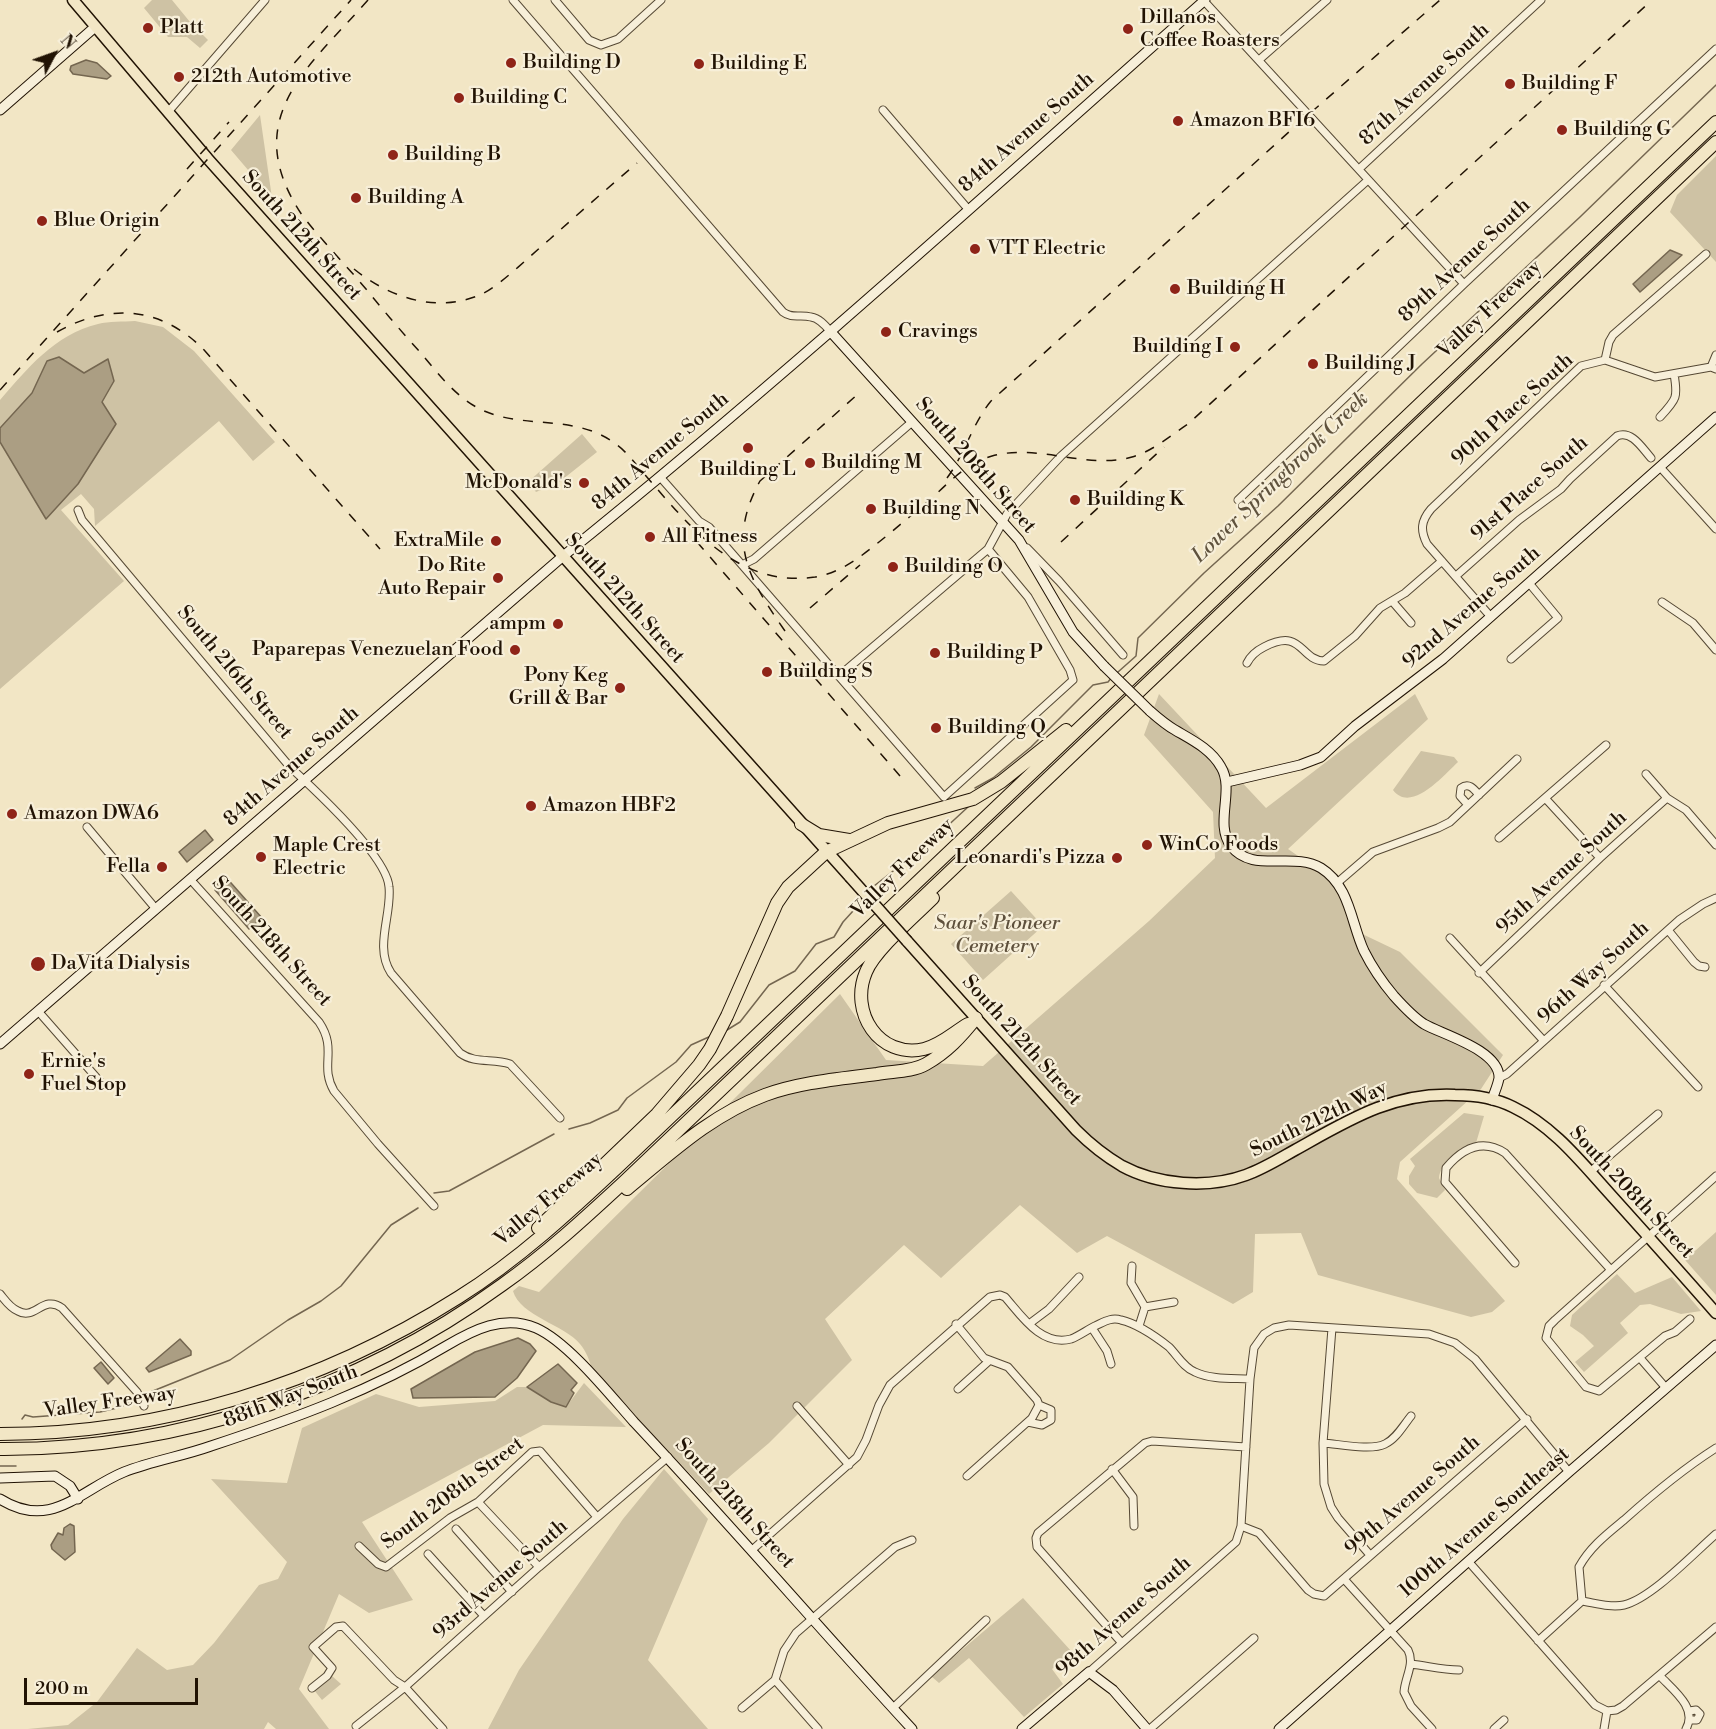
<!DOCTYPE html>
<html>
<head>
<meta charset="utf-8">
<style>
  body { margin:0 }
  #map { position:relative; width:1716px; height:1729px; overflow:hidden; background:#f2e6c5; font-family:"Libre Bodoni",serif }
  canvas { display:block }
  .north { position:absolute; left:24px; top:24px; width:60px; height:60px; -webkit-text-stroke:4px #f7efd9; paint-order:stroke; rotate:49deg; font-size:16px; font-weight:700; line-height:24px; text-align:center; color:#211304 }
  .north::after { content:''; display:block; margin:auto; width:21px; height:27px; background:#211304; clip-path:polygon(50% 0,100% 100%,50% 72%,0 100%) }
  .scale { position:absolute; left:24px; top:1678px; width:174px; height:27px; box-sizing:border-box; border:3px solid #211304; border-top:0; padding-left:8px; font-size:18px; line-height:21px; white-space:nowrap; color:#211304; -webkit-text-stroke:4px #f7efd9; paint-order:stroke }
</style>
</head>
<body>
<div id="map">
<canvas width="1716" height="1729"></canvas>
<div class="north">N</div>
<div class="scale">200 m</div>
</div>
<script>
const ctx = document.querySelector('canvas').getContext('2d');
ctx.lineJoin = 'round';
function fillPath(path, color) { ctx.fillStyle = color; ctx.fill(path, 'evenodd'); }
function stroke(path, color, width, dash) { ctx.strokeStyle = color; ctx.lineWidth = width; ctx.lineCap = dash ? 'butt' : 'round'; ctx.setLineDash(dash || []); ctx.stroke(path); }
function write(font, color, halo, rows, align = 'center') {
  ctx.font = font + ' "Libre Bodoni",serif'; ctx.lineWidth = 4.5; ctx.setLineDash([]); ctx.textBaseline = 'middle'; ctx.strokeStyle = halo; ctx.fillStyle = color; for (const [text, x, y, turn = 0] of rows) {
    ctx.save(); ctx.translate(x, y); ctx.rotate((+turn || 0) * Math.PI / 180); ctx.textAlign = isNaN(turn) ? turn : align; if (halo) ctx.strokeText(text, 0, 0); ctx.fillText(text, 0, 0); ctx.restore();
  }
}
fillPath(new Path2D(`
  M152,0H172L190,22L208,40L200,48L187,37H168L144,8Z
  M260,115L272,198L231,150Z
  M1716,156V262L1670,212L1677,195Z
  M135,321L163,327L194,351L275,442L253,461L219,421L95,526L94,509L81,494L61,510L124,581L0,689V400C28,368 54,335 98,324C109,321 123,322 135,321Z
  M582,434L597,452L558,483L536,492L528,482Z
  M1159,694L1266,808L1415,694L1428,719L1288,849L1337,883L1356,931L1400,952L1503,1055L1481,1089L1400,1162L1397,1179L1505,1301L1492,1312L1471,1317L1318,1275L1301,1233L1255,1234L1253,1292L1233,1304L1107,1236L1077,1253L1020,1205L941,1278L904,1245L825,1319L852,1360L769,1443L709,1494L592,1370C590,1361 586,1351 580,1344C565,1325 520,1316 513,1291L519,1286L539,1292L840,994L886,1060L983,1066L1149,921L1215,858L1213,812L1144,735Z
  M1421,751L1454,757L1458,762C1444,775 1411,814 1393,790Z
  M1011,891L1043,926L983,980L951,944Z
  M1464,1113L1484,1116L1476,1143C1462,1145 1440,1163 1439,1178L1445,1190L1437,1198L1417,1193L1409,1184V1176L1415,1166L1410,1159Z
  M1716,1232V1295L1685,1260Z
  M1617,1274L1635,1293L1672,1277L1701,1311L1681,1314L1650,1304L1640,1305L1620,1323L1628,1333L1584,1372L1575,1362L1594,1346L1583,1335L1570,1326L1572,1315Z
  M584,1383L626,1427L543,1425L362,1522L413,1600L369,1613L339,1594L299,1689L329,1729H276L268,1722L264,1729H28L68,1725L97,1702L137,1648L167,1670L193,1665L214,1643L259,1585L278,1579L287,1562L211,1479L287,1483L302,1428L376,1394L419,1407L495,1401L517,1387H527L551,1402L566,1407Z
  M664,1469L708,1519L648,1660L708,1729H488L519,1670L623,1519Z
  M1023,1598L1072,1652L1052,1669L1063,1684L1024,1717L969,1658L939,1683L931,1676Z
  M332,1676L341,1684L322,1700L314,1690Z`), '#cec2a4');
const water = new Path2D(`
  M86,60L97,63L111,76L107,79L73,74L70,70L71,66Z
  M1670,250L1682,255L1640,292L1633,284Z
  M59,357L84,373L108,359L114,381L102,402L116,424L78,484L46,519L0,442V428L32,393L47,361Z
  M205,830L213,840L187,862L179,852Z
  M224,875L262,918L249,929L215,890L217,884Z
  M518,1338L530,1344L536,1351L517,1378L495,1397L413,1398L411,1389L475,1352Z
  M180,1339L191,1351V1355L149,1372L146,1368Z
  M101,1362L114,1378L108,1384L94,1368Z
  M558,1364L577,1383L571,1390L574,1393L566,1407L551,1402L527,1387Z
  M70,1524L74,1526L75,1552L65,1560L52,1549L51,1545L58,1533L63,1535L64,1528Z`);
fillPath(water, '#ab9e83');
stroke(water, '#746650', 1.5);
stroke(new Path2D(`
  M1118,672L1136,656L1138,638L1204,573L1278,506L1422,364L1580,217L1716,85
  M975,788L993,778L1031,747L1093,685L1108,682L1112,677
  M870,892L874,886L929,843L968,807
  M727,1030L740,1022L769,985L795,971L816,944L834,937L843,922L863,900
  M569,1129L590,1123L618,1110L627,1098L676,1062L691,1045L711,1036
  M434,1193L449,1191L554,1134
  M143,1395L230,1360L288,1320L321,1301L341,1286L391,1225L418,1208
  M22,1419L25,1415L33,1417L100,1412L121,1407L136,1398
  M0,1466H16`), '#746650', 1.5);
const street = new Path2D(`
  M513,0L783,312C792,319 800,314 811,317C819,318 825,325 830,331
  M555,0L589,40L601,45L618,39L661,0
  M1204,1L1464,284
  M1259,60L1327,0
  M883,110L968,209
  M168,112L265,0
  M1359,169L1541,0
  M1605,360L1609,342L1613,335L1706,254
  M1711,367L1716,355
  M1660,417C1677,399 1678,397 1674,374
  M1660,467L1716,529
  M661,478L699,521L709,527L944,797L1073,680L1070,670L1028,597L988,549
  M1238,500L1464,284L1716,49
  M78,510L82,520L290,767C314,789 387,856 389,887C392,915 374,947 391,973L460,1053C475,1064 493,1058 510,1064L560,1118
  M1027,548L1059,581L1123,655
  M742,565L754,559L912,422
  M1456,576L1519,520L1561,489L1570,479L1617,436C1632,430 1642,448 1651,458
  M1392,601L1411,623
  M1662,602L1693,623L1716,650
  M1491,617L1427,544C1420,530 1421,521 1431,509L1581,366L1605,360L1655,377L1711,367L1716,369
  M1511,659L1558,618L1529,583
  M1247,663C1251,655 1256,651 1264,647C1303,627 1299,660 1324,661L1355,636L1380,608L1405,593L1442,561
  M839,676L988,549L1007,514L1061,456L1368,180
  M1646,774L1667,798L1686,810L1716,845
  M1545,798L1600,858
  M1468,805L1460,796L1461,788C1469,782 1474,789 1479,795
  M87,827L156,909
  M1499,838L1606,745
  M190,879L319,1022C338,1050 319,1065 334,1091L378,1144L434,1206
  M1337,883L1373,852L1438,828L1450,822L1517,759
  M1668,930L1694,962L1699,966L1705,967
  M1450,938L1543,1040
  M1479,973L1600,858L1667,798
  M1604,985L1698,1087
  M38,1011L103,1085
  M1499,1078L1507,1074L1679,920L1703,904L1716,898
  M1590,1172L1658,1114
  M1515,1263L1445,1182L1446,1168C1462,1149 1482,1138 1505,1153L1611,1270
  M1132,1266L1131,1283L1145,1307
  M0,1294C5,1300 10,1308 18,1311C35,1321 43,1294 62,1308L137,1392L144,1406
  M1145,1307L1174,1302
  M1690,1319L1675,1332L1665,1336L1599,1391L1586,1387L1546,1338L1549,1326L1555,1320L1716,1176
  M956,1324L984,1358L1008,1367L1037,1400L1039,1405L1032,1418L967,1476
  M1029,1324L1049,1309L1079,1277
  M1139,1326L1145,1307
  M1092,1328L1107,1351L1111,1364
  M1332,1328L1323,1443L1324,1484L1331,1507L1338,1518L1370,1555
  M1640,1358L1666,1388
  M958,1389L989,1361
  M797,1406L849,1465
  M1028,1422L1042,1425L1051,1420V1410L1039,1405
  M1323,1443C1339,1444 1371,1451 1385,1444C1396,1439 1403,1426 1411,1416
  M1112,1469L1133,1497L1134,1526
  M478,1502L539,1567
  M1241,1526L1259,1533L1308,1590L1314,1594L1324,1596L1527,1419
  M456,1529L512,1592
  M359,1546L378,1564L386,1567L450,1518L478,1502L532,1452L540,1451L597,1517
  M752,1550L857,1457L866,1440L879,1405L890,1385L990,1297L1000,1295L1005,1297C1021,1315 1041,1347 1071,1339C1079,1336 1087,1330 1095,1326C1104,1322 1111,1317 1121,1320C1138,1324 1155,1336 1169,1347C1177,1355 1184,1368 1195,1372C1212,1380 1233,1378 1250,1379
  M428,1554L484,1616
  M1468,1561L1595,1705L1607,1711L1616,1710L1623,1706L1716,1627
  M1344,1579L1408,1650C1415,1664 1405,1677 1404,1692L1411,1706L1432,1729
  M1582,1601C1595,1603 1611,1608 1624,1605C1652,1598 1694,1553 1716,1534
  M1538,1641L1582,1601L1579,1567C1590,1547 1607,1534 1624,1520C1653,1494 1683,1469 1716,1448
  M1121,1642L1037,1547L1036,1538L1038,1533L1145,1443L1152,1441L1246,1447
  M1411,1664C1428,1666 1443,1670 1459,1670
  M1089,1672L1236,1542L1241,1526L1250,1379L1254,1348L1264,1334L1274,1328L1289,1325L1429,1334L1455,1343L1475,1359L1569,1472
  M1660,1676C1673,1690 1698,1708 1686,1729
  M775,1680L818,1729
  M312,1688L327,1676L332,1668L313,1647L336,1627L343,1626L394,1680L405,1687L443,1729
  M742,1708L775,1680L784,1651L796,1633L895,1547L912,1540
  M893,1708L986,1620
  M1689,1711L1696,1710L1700,1714L1697,1720H1690
  M356,1726L405,1687L539,1567L668,1457
  M1150,1729L1254,1638
  M1494,1729L1504,1720
  M1604,1729L1607,1711`);
const secondary = new Path2D(`
  M0,110L95,27
  M830,331L1019,540L1073,632L1104,666
  M1150,711C1158,718 1166,725 1175,730C1192,740 1211,749 1221,767C1235,790 1214,824 1231,846C1252,874 1293,851 1321,868C1350,886 1351,923 1364,951C1372,967 1383,983 1394,996C1403,1006 1413,1017 1424,1024C1441,1034 1500,1050 1499,1078C1498,1085 1494,1093 1492,1100
  M1227,782L1300,765L1321,757L1355,726L1443,659L1716,417
  M0,1044L562,557C783,379 993,188 1205,0
  M0,1478L55,1476L70,1486L78,1499
  M0,1499C51,1531 80,1490 124,1472C152,1461 183,1456 211,1446C293,1419 371,1391 446,1346C473,1330 504,1314 536,1328C568,1342 610,1395 634,1422C729,1523 819,1628 912,1729
  M1022,1729L1089,1672L1113,1690L1147,1729
  M1279,1729L1569,1472L1716,1345`);
const primary = new Path2D(`
  M73,0L208,159L850,877
  M907,941L1076,1130C1090,1144 1105,1156 1122,1166C1157,1185 1208,1189 1246,1175C1263,1169 1279,1159 1295,1150C1347,1121 1392,1092 1455,1095C1474,1095 1495,1098 1513,1107C1553,1126 1581,1162 1610,1194C1646,1234 1681,1273 1716,1313`);
const highway = new Path2D(`
  M801,824L819,835L849,840
  M933,898C915,916 875,950 866,972C849,1012 879,1059 924,1049C941,1045 954,1032 968,1024
  M627,1189C671,1153 711,1115 765,1095C801,1082 840,1079 877,1074C893,1071 912,1072 926,1064C947,1052 961,1037 976,1018
  M538,1228L657,1114L699,1065L710,1049L727,1016L777,903L788,887L826,852L888,823L973,799L1001,782L1066,730
  M0,1434C162,1434 322,1384 459,1297C518,1260 570,1212 620,1165L1716,122
  M0,1449C178,1450 359,1389 502,1285C546,1254 585,1218 624,1182L1716,142`);
stroke(street, '#554834', 9);
stroke(secondary, '#211304', 11);
stroke(primary, '#211304', 13);
stroke(highway, '#211304', 14);
stroke(street, '#f7efd9', 7);
stroke(secondary, '#f7efd9', 9);
stroke(primary, '#f2e6c5', 10);
stroke(highway, '#f2e6c5', 12);
stroke(new Path2D(`
  M368,0C308,68 238,119 302,215C322,241 345,264 366,289C383,310 401,331 419,351C437,372 456,398 482,410C525,430 577,413 617,445C628,453 637,466 646,476C691,528 738,588 815,577C845,572 866,552 889,534C903,522 917,511 931,499C949,482 967,463 992,456C1039,443 1085,470 1132,457C1153,451 1170,436 1188,424L1652,0
  M187,169L229,122
  M354,269C390,298 438,314 482,294C501,285 533,253 550,239C579,213 608,188 637,163
  M57,332C110,302 163,307 205,351L380,549
  M0,390L351,0
  M947,478C965,454 972,424 991,401L1300,122L1440,0
  M697,542L900,776
  M1061,542L1164,447
  M810,608L860,565
  M785,631C749,579 726,543 760,481L858,394`), '#211304', 1.5, [10, 10]);
const secondaryBridge = new Path2D(`
  M1104,666L1150,711`);
const primaryBridge = new Path2D(`
  M850,877L907,941`);
stroke(secondaryBridge, '#211304', 11, []);
stroke(primaryBridge, '#211304', 13, []);
stroke(secondaryBridge, '#f7efd9', 9);
stroke(primaryBridge, '#f2e6c5', 10);
for (const [x, y, r, color] of [
  [148,28,6,"#8f2418"],
  [1128,29,6,"#8f2418"],
  [511,63,6,"#8f2418"],
  [699,64,6,"#8f2418"],
  [179,77,6,"#8f2418"],
  [1510,84,6,"#8f2418"],
  [459,98,6,"#8f2418"],
  [1178,121,6,"#8f2418"],
  [1562,130,6,"#8f2418"],
  [393,155,6,"#8f2418"],
  [356,198,6,"#8f2418"],
  [42,221,6,"#8f2418"],
  [975,249,6,"#8f2418"],
  [1175,289,6,"#8f2418"],
  [886,332,6,"#8f2418"],
  [1235,347,6,"#8f2418"],
  [1313,364,6,"#8f2418"],
  [748,448,6,"#8f2418"],
  [810,463,6,"#8f2418"],
  [584,483,6,"#8f2418"],
  [1075,500,6,"#8f2418"],
  [871,509,6,"#8f2418"],
  [650,537,6,"#8f2418"],
  [496,541,6,"#8f2418"],
  [893,567,6,"#8f2418"],
  [498,578,6,"#8f2418"],
  [558,624,6,"#8f2418"],
  [515,650,6,"#8f2418"],
  [935,653,6,"#8f2418"],
  [767,672,6,"#8f2418"],
  [620,688,6,"#8f2418"],
  [936,728,6,"#8f2418"],
  [531,806,6,"#8f2418"],
  [12,814,6,"#8f2418"],
  [1147,845,6,"#8f2418"],
  [261,857,6,"#8f2418"],
  [1117,858,6,"#8f2418"],
  [162,867,6,"#8f2418"],
  [38,964,8,"#8f2418"],
  [29,1074,6,"#8f2418"]
]) { const dot = new Path2D(); dot.arc(x, y, r, 0, 2 * Math.PI); ctx.fillStyle = color; ctx.fill(dot); stroke(dot, '#f7efd9', 2); }
write('20px', '#211304', '#f7efd9', [
  ["Dillanos",1140,18],
  ["Coffee Roasters",1140,41],
  ["Platt",160,28],
  ["Building D",523,63],
  ["Building E",711,64],
  ["212th Automotive",191,77],
  ["Building F",1522,84],
  ["Building C",471,98],
  ["Amazon BFI6",1190,121],
  ["Building G",1574,130],
  ["Building B",405,155],
  ["Building A",368,198],
  ["Blue Origin",54,221],
  ["VTT Electric",987,249],
  ["Building H",1187,289],
  ["Cravings",898,332],
  ["Building I",1223,347,"right"],
  ["Building J",1325,364],
  ["Building M",822,463],
  ["Building L",748,470,"center"],
  ["McDonald's",572,483,"right"],
  ["Building K",1087,500],
  ["Building N",883,509],
  ["All Fitness",662,537],
  ["ExtraMile",484,541,"right"],
  ["Do Rite",486,566,"right"],
  ["Auto Repair",486,589,"right"],
  ["Building O",905,567],
  ["ampm",546,624,"right"],
  ["Paparepas Venezuelan Food",503,650,"right"],
  ["Building P",947,653],
  ["Building S",779,672],
  ["Pony Keg",608,676,"right"],
  ["Grill & Bar",608,699,"right"],
  ["Building Q",948,728],
  ["Amazon HBF2",543,806],
  ["Amazon DWA6",24,814],
  ["WinCo Foods",1159,845],
  ["Maple Crest",273,846],
  ["Electric",273,869],
  ["Leonardi's Pizza",1105,858,"right"],
  ["Fella",150,867,"right"],
  ["DaVita Dialysis",51,964],
  ["Ernie's",41,1062],
  ["Fuel Stop",41,1085]
], 'left');
write('20px', '#211304', '#f7efd9', [
  ["87th Avenue South",1425,85,-43],
  ["84th Avenue South",1027,133,-41],
  ["South 212th Street",301,236,48],
  ["89th Avenue South",1465,261,-43],
  ["Valley Freeway",1490,310,-43],
  ["90th Place South",1513,410,-42],
  ["84th Avenue South",661,452,-40],
  ["South 208th Street",975,466,49],
  ["91st Place South",1530,489,-41],
  ["South 212th Street",624,599,48],
  ["92nd Avenue South",1472,608,-41],
  ["South 216th Street",234,673,50],
  ["84th Avenue South",292,767,-41],
  ["Valley Freeway",903,869,-44],
  ["95th Avenue South",1562,873,-43],
  ["South 218th Street",271,942,48],
  ["96th Way South",1594,973,-42],
  ["South 212th Street",1021,1041,48],
  ["South 212th Way",1319,1120,-26],
  ["South 208th Street",1631,1193,47],
  ["Valley Freeway",549,1200,-40],
  ["88th Way South",291,1397,-21],
  ["Valley Freeway",110,1403,-8],
  ["South 208th Street",453,1494,-37],
  ["99th Avenue South",1413,1496,-41],
  ["South 218th Street",734,1504,48],
  ["100th Avenue Southeast",1485,1523,-41],
  ["93rd Avenue South",501,1580,-41],
  ["98th Avenue South",1124,1617,-41]
]);
write('italic 20px', '#5e503c', '#f7efd9', [
  ["Saar's Pioneer",997,924],
  ["Cemetery",997,947]
]);
write('italic 21px', '#5f523d', '#f7efd9', [
  ["Lower Springbrook Creek",1281,478,-44]
]);
</script>
</body>
</html>
